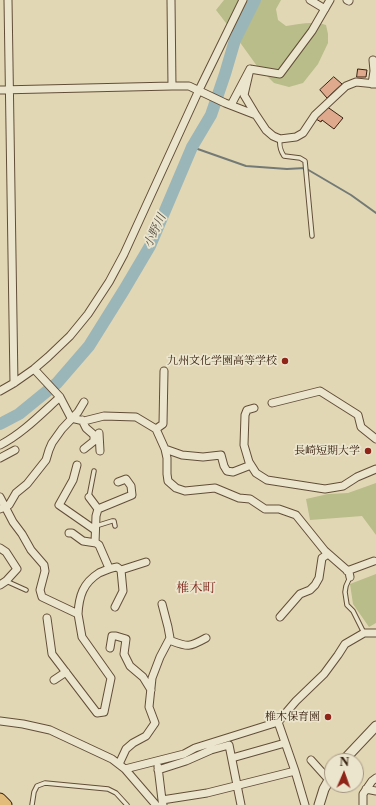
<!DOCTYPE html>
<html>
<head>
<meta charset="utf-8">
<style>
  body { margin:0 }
  #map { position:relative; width:376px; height:805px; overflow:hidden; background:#e2d7b4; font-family:"Libre Caslon Text",serif }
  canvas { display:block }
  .north { position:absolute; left:324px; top:753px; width:40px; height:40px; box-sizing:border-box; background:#ece5ce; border:1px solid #a49682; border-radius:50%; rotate:2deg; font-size:11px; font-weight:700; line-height:16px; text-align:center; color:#37200f }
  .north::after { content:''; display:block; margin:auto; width:14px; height:18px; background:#8f2418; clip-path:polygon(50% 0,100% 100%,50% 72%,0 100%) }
</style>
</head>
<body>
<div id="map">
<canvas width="376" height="805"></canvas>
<div class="north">N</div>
</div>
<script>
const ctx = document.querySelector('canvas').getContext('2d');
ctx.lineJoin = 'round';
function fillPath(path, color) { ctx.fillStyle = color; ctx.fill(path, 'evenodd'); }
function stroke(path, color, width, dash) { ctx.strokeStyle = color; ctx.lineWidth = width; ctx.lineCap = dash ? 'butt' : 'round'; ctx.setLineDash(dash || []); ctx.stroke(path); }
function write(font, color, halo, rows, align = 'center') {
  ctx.font = font + ' "Libre Caslon Text","Noto Serif JP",serif'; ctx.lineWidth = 3.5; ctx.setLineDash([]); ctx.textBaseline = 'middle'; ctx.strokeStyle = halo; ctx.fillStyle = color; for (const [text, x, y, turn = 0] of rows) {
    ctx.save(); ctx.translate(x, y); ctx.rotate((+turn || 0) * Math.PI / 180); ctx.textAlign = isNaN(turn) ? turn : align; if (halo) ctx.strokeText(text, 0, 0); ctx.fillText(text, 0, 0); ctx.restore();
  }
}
fillPath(new Path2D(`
  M224,0H281L276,9L278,20L286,26C300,24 312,21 326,25L328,34V43L318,64L303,83L289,87L274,83L257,66L226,23L216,10Z
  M376,483V535L362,516L310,520L306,499L328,494L348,493Z
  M376,574V623L369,627L353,604L350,584Z`), '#b8bd89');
stroke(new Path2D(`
  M192,147L246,166L287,169L305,168L317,175L351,195L376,213`), '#737a75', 2);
stroke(new Path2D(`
  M0,424L19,414L57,383L89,346L124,290L150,246L192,147L211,115L225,74L235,40L255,0`), '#9bb6b9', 12);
const building = new Path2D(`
  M358,69L367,70L366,77H357Z
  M334,77L342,84L327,98L320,90Z
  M326,106L343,118L334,129L322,120L321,122L316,119Z`);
fillPath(building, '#dfa98e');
stroke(building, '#37200f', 1);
const service = new Path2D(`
  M280,139C279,146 280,150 284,156L300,158L305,161L312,236
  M89,497L94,471
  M96,526L112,521H114L115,526
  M350,577L346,586L345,592L347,605L353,611L364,633
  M6,581L26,590
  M32,805L34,792L37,786L45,783L108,789L116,793L127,805`);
const minor = new Path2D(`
  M8,0L14,383
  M171,0L172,86
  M310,0L325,9
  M347,0L349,1
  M250,69L280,74L312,31L330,0
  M372,84L374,71L373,60
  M0,90L172,86H189L225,103L256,115L266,130L273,136L280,139L296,137L303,133L315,115L346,86L356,82L376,84
  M231,105L250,69L244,95L256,115
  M34,369L60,397L71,418L84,421L104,416L136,417L156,429L163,424L164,371
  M0,391L14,383L34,369L48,357L70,336L88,314L109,282L124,254L199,90L243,0
  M272,403L320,391L358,415L361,427L376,439
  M254,408L247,410L245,415L244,445L249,462L256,473L267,480L325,489L343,486L357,477L376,469
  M82,420L86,428L94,435V441L84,449
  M156,429L165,449L167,458V474L168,481L176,488L185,491L215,488L239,498L250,499L265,509H279L296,515L325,551L349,572L350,577
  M99,433L100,451
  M0,445C22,434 41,414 60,397
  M165,449L182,455L203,457L221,455L224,466L227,471L233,472L251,465
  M0,458L15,450
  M77,465L73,480L59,505L95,530
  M0,497L13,522L22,534L31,550L44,565L45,571L40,590L42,597L78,614L82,637L111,678L104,712L97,713L52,654L47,618
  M89,497L98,509
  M0,509L9,505L16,493L27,484L46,460L49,450L52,443L62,429L78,412L84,402
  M69,533H72L83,541L96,543L99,545L109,568
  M95,543L96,516L98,509L132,495L131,486L126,479L118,482
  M0,548L6,552L17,569L6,581L0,585
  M347,571L374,561
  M115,607L123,591L121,570
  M78,614C79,596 83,583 99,573C106,570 110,568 117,567L121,570L146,562
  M280,617L300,594L310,590L315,585L319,578L322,558L328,554
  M169,640C188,647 188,648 206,638
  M110,648L112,636H116L126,639L124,654L130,666L143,677L151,690
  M54,680L66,672
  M0,721L23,724L50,730L112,759L125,769L156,805
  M278,722L295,771L305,805
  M232,758L285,743
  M311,760L329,780
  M119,764L126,749L133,743L146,736L155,723L149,707L152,678L160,657L170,638L168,627L162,604
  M158,767L162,800
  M125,769L184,754L195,748L278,722L296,701L324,674L338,655L345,644L364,633H376
  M158,770L186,761L211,750L229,745L241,805
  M366,789L376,791
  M163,805L162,800L207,793L295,771
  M363,805V794L372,781L376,778`);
const tertiary = new Path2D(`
  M343,761L376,726
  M319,805L324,789L332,775`);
const primary = new Path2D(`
  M0,799L6,805`);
stroke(service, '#624e38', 5.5);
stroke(minor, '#624e38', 9);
stroke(tertiary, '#624e38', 11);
stroke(primary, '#37200f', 13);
stroke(service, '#ece5ce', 3.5);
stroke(minor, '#ece5ce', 7);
stroke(tertiary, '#ece5ce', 9);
stroke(primary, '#e1bc7a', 11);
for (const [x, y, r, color] of [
  [285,361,4,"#8f2418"],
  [368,451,4,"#8f2418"],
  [328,717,4,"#8f2418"]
]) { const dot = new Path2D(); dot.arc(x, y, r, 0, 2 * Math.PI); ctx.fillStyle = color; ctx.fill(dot); stroke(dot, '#ece5ce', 1.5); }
write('11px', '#37200f', '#ece5ce', [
  ["九州文化学園高等学校",277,361],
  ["長崎短期大学",360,451],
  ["椎木保育園",320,717]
], 'right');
write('italic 12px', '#554d42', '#ece5ce', [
  ["小野川",155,231,-65]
]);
write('13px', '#7a1f14', '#ece5ce', [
  ["椎木町",196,588]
]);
</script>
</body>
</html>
